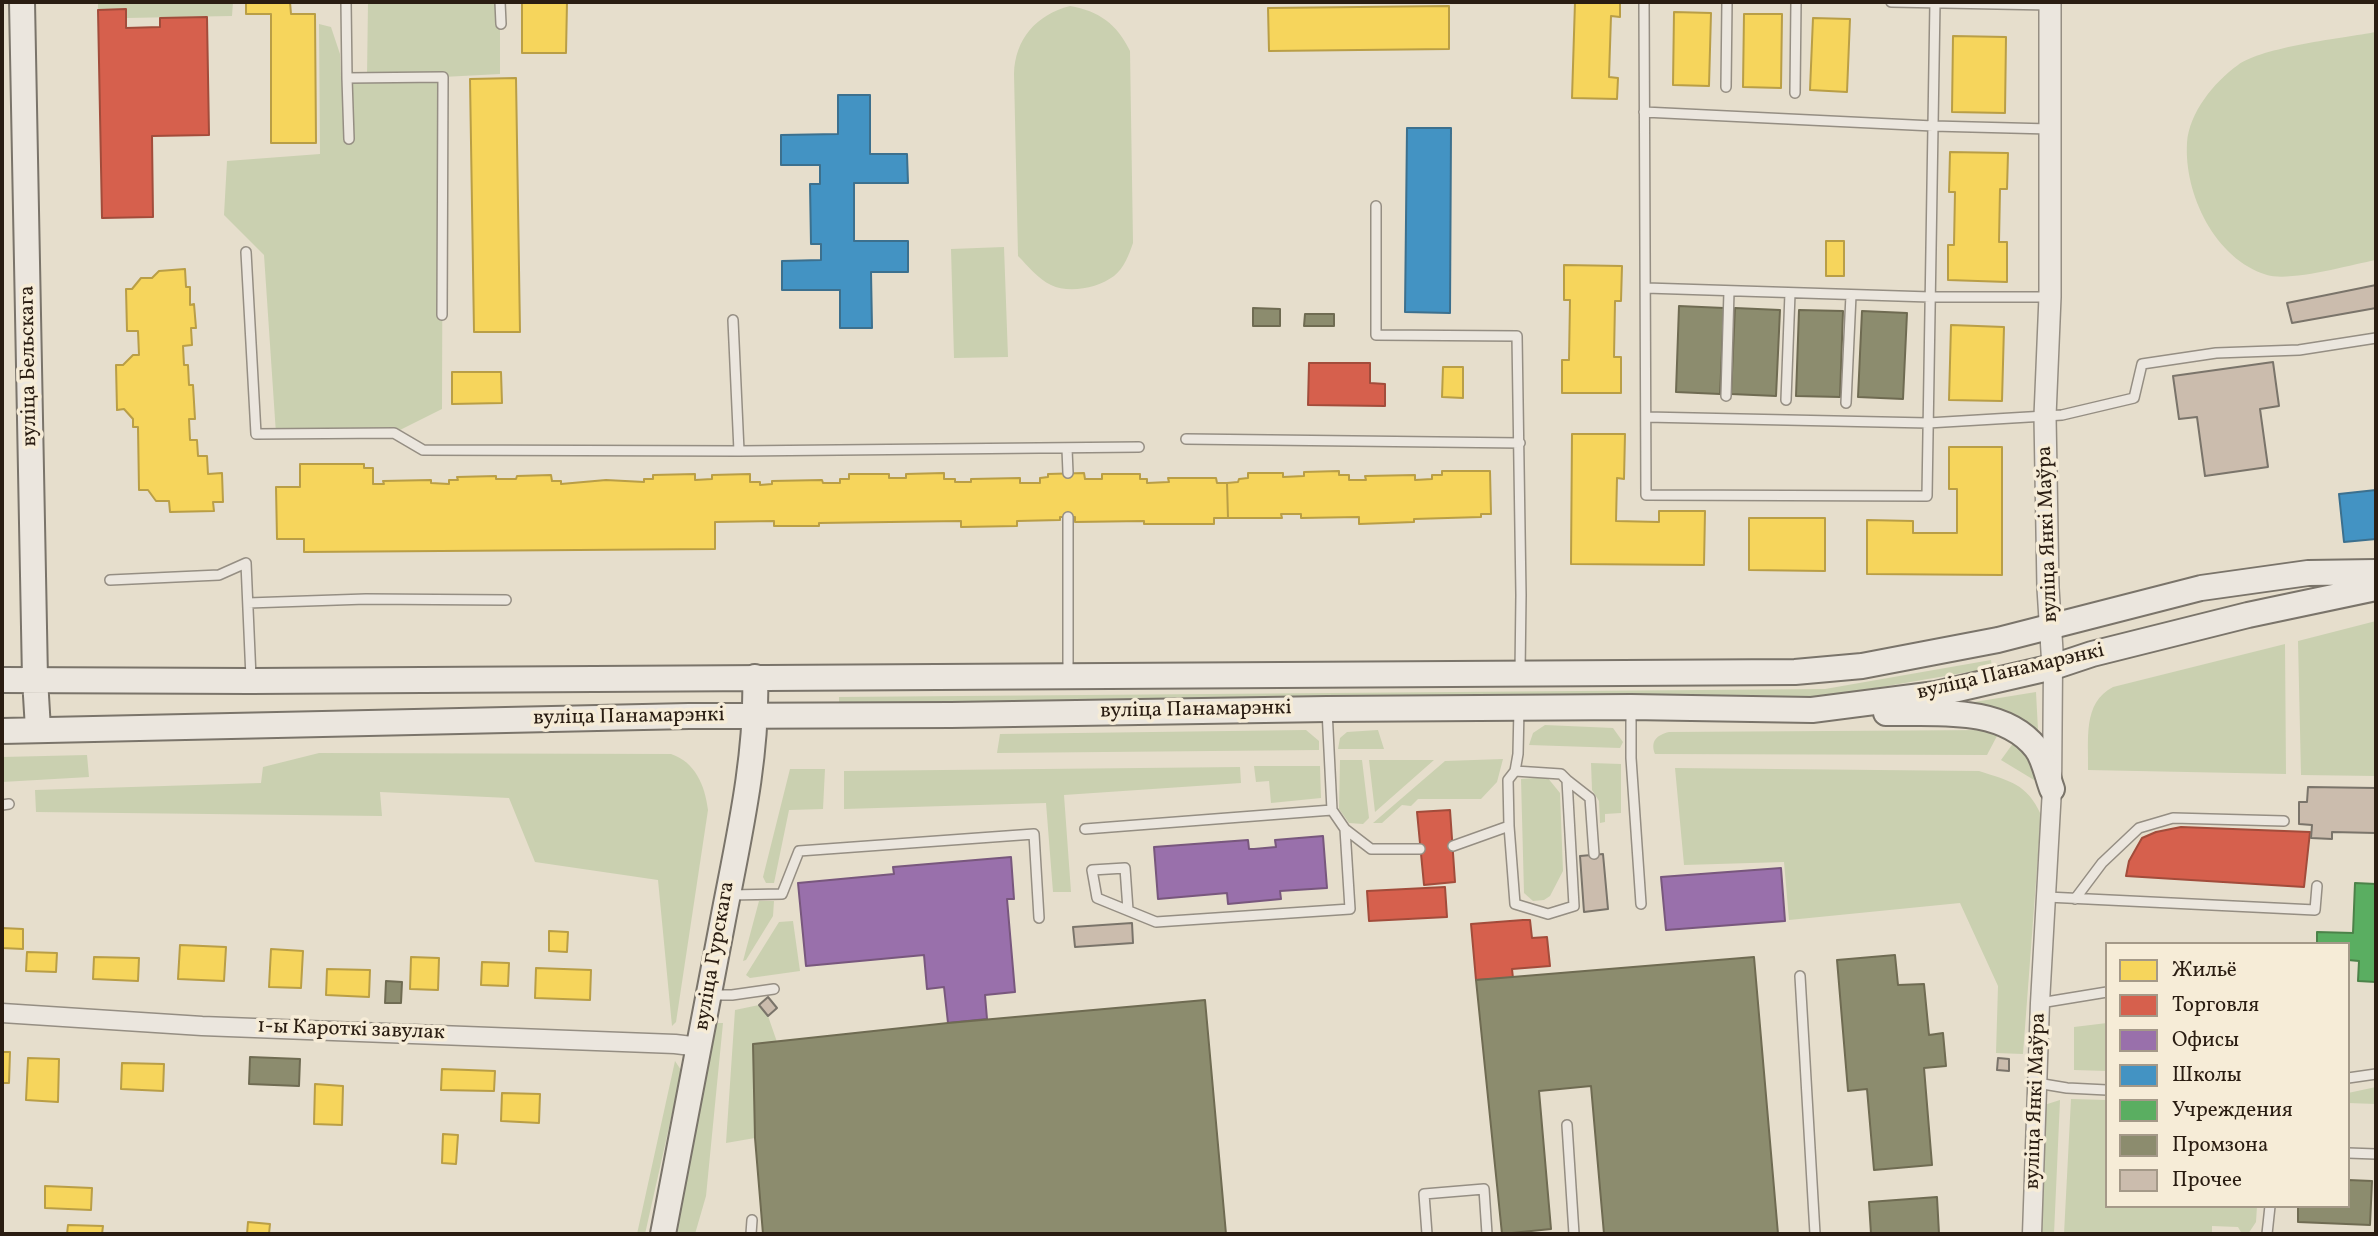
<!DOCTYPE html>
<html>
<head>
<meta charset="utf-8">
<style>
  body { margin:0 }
  #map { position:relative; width:2378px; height:1236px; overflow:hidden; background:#e6decc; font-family:Vollkorn,serif }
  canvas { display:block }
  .frame { position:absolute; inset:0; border:4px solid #2a1d12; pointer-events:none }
  .legend { position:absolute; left:2105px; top:942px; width:245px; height:266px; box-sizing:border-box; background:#f6ecd7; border:2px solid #a49988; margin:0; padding:9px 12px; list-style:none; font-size:21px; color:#2a1d12 }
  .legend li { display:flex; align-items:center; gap:14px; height:35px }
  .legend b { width:35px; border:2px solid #a49988 }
</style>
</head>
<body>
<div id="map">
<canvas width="2378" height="1236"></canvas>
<div class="frame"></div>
<ul class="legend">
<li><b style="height:19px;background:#f6d55c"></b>Жильё</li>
<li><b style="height:19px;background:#d6604d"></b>Торговля</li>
<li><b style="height:19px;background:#9970ab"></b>Офисы</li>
<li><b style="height:19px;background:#4393c3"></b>Школы</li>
<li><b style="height:19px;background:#5aae61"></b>Учреждения</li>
<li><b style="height:19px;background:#8c8c6e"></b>Промзона</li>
<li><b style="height:19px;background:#cbbcad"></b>Прочее</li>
</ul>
</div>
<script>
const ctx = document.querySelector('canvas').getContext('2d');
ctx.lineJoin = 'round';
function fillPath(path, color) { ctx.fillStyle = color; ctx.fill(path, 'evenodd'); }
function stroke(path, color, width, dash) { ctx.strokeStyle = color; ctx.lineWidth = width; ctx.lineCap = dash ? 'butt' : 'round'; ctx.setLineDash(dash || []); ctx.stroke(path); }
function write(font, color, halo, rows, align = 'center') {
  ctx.font = font + ' Vollkorn,serif'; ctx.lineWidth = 7; ctx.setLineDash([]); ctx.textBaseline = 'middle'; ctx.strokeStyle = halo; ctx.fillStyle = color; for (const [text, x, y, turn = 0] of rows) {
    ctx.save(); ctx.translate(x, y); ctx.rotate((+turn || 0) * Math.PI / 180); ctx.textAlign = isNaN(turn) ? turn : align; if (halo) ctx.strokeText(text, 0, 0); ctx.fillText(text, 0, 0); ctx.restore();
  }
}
fillPath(new Path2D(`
  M98,2H233L232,16L126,18L125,9L98,10Z
  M368,2H500V74L443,77L442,409L394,433L276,434L264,255L224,215L227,161L320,154L319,24L331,27L340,54L341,77H367Z
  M1070,6C1099,11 1117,24 1130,51L1133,243C1129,255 1124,268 1114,276C1098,288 1069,294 1051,285C1038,279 1028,266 1018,256L1014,74C1015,39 1036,15 1070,6Z
  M2376,32V260C2350,265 2290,282 2267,275C2215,259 2184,194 2187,143C2189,113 2214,82 2238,65C2262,47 2343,38 2376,32Z
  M1004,247L1008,357L954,358L951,249Z
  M2376,621V776L2301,775L2298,641Z
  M2285,644L2286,774L2088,770C2089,740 2082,703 2113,687Z
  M1991,660L1992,668L1823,697L839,706V697L1825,689Z
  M2036,692L2038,730L2016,716L1937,708Z
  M1545,725L1613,728L1623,742L1620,748L1529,745L1533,733Z
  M1306,730L1319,741V750L997,753L1000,734Z
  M1378,730L1384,749H1338L1340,738L1347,732Z
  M1988,730L1997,736L1987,755L1655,754C1650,741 1657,735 1669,732Z
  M2014,742L2039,760L2041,778L2034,780L2001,760Z
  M319,753L671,754C695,762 705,785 708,810L676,1022L672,1026L658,880L535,862L509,798L380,792L382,816L36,812L35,790L261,783L263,767Z
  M87,755L89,777L2,782V757Z
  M1503,759L1497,782L1481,799H1418L1411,806L1402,805L1382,823H1373L1445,761Z
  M1340,760H1362L1369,818L1363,824L1349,823L1339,809Z
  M1369,760H1434L1375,812Z
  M1591,763L1621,764V813L1605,814V822L1600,823L1599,801L1592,790Z
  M1254,766H1320L1321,798L1271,803L1269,781L1256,782Z
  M1240,767L1241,783L1064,795L1071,892H1053L1046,803L844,809V771Z
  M1675,768L1979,771C2009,781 2027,783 2041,815L2023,1054L1996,1053L1998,986L1960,903L1789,920L1784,862L1684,865Z
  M790,769H825L823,809L789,810L774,883H766L763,877Z
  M1547,777L1560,793L1563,871L1550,896L1544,900L1533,901L1524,893L1521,779Z
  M759,901H774L773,916L746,960L743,961Z
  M793,921L800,971L750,978L746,975L779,922Z
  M759,1005L768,1016L777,1042L753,1045L755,1138L726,1143L735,1010Z
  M718,1023H723L706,1196L695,1234H672L710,1031Z
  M2107,1023V1071L2074,1070V1027Z
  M675,1061L681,1070L680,1078L645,1234H637Z
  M2376,1087V1104L2348,1103V1093Z
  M2071,1099L2107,1100V1206H2257L2256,1222L2248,1234H2242L2238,1227L2212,1226V1234H2064Z
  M2060,1100L2054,1234H2040L2041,1106Z`), '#cad0b0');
const homes = new Path2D(`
  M246,2H290L291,14H315L316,143H271V14H246Z
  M522,2H567L566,53H522Z
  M1575,2H1620V17L1611,16L1609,77L1618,78L1617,99L1572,98Z
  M1449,6V49L1269,51L1268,8Z
  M1674,12L1711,13L1709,86L1673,85Z
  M1744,14H1782L1781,88L1743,87Z
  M1813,18L1850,19L1847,92L1810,90Z
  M1953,36L2006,37L2005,113L1952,112Z
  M516,78L520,332H474L470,79Z
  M1950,152L2008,153L2007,189H2000L1999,242H2007V282L1948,280V245H1954L1955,192H1949Z
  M1826,241H1844V276H1826Z
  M1564,265L1622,266L1621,301H1615L1614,357H1621V393H1562V360H1569L1570,300H1564Z
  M185,269L186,287H190V305L194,304L196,328H191L192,345L183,346L184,365H188L189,385H193L195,419H189L190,440H197L198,456H207L208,474L222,473L223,502H213L214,511L170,512L169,501H156L148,490H139L138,427H133V419L124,409L117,410L116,365H123L133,355H139L138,331H127L126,289H132L141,278H152L159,271Z
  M1951,325L2004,327L2002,401L1949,400Z
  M1443,367H1463V398L1442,397Z
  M452,372H501L502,403L452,404Z
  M1572,434H1625L1624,479L1617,478L1616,521L1659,522V511H1705L1704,565L1571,564Z
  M1949,447H2002V575L1867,574V520L1913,521V533H1957V489H1949Z
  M300,464H364V468H373V484H384L383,481L431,480V483L449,484V480H458L457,477L496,476V479H516L517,476L551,475L552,481H561V484L606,480L644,482V479H653V475L695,474V480L712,479V475L750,474V482H760V485L772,484V481L822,480L823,483H840V479H849V474H889V478H906V474L944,473V479H955V482H971V479L1020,478V483H1040V478L1048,477V474L1084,473L1085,479H1102V474H1140V479H1147V483L1169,482L1168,478H1216L1217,483H1227L1228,518H1214V524H1144V521L1075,522V517H1060V520L1017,521V526L961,527V521L819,523V526H774V521L715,522V549L304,552V539H277L276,487H300Z
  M1339,471V475H1349V480H1366L1365,476L1415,475V480L1432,479V475H1442V471H1490L1491,514H1481V517L1414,519V522L1359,524V517L1301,518V514H1281L1282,518H1228L1227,483L1238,482L1239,479L1248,478V473H1283V477L1304,476V472Z
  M1749,518H1825V571L1749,570Z
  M2,928L23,929V949L2,948Z
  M549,931L568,932L567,952L549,951Z
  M180,945L226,947L224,981L178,979Z
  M271,949L303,951L301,988L269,987Z
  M27,952L57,953L56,972L26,971Z
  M94,957L139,958L138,981L93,979Z
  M411,957L439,958L438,990L410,989Z
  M482,962L509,963L508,986L481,985Z
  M536,968L591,970L590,1000L535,998Z
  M327,969L370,970L369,997L326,995Z
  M2,1052H10L9,1083H2Z
  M28,1058L59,1059L58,1102L26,1100Z
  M122,1063L164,1064L163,1091L121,1089Z
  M442,1069L495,1071L494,1091L441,1090Z
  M315,1084L343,1086L342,1125L314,1124Z
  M502,1093L540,1094L539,1123L501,1121Z
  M443,1134L458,1135L456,1164L442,1163Z
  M45,1186L92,1188L91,1210L45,1208Z
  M248,1222L270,1224L269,1234H247Z
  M68,1225L103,1226L102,1234H67Z`);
fillPath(homes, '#f6d55c');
stroke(homes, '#b99e46', 2);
const shops = new Path2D(`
  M126,9V28L160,27V18L207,17L209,135L152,136L153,217L102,218L98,10Z
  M1309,363H1370V383L1385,384V406L1308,405Z
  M1450,810L1455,882L1424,885L1417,812Z
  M2181,827L2310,832L2304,887L2126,876L2129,861L2142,838L2156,832Z
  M1445,887L1447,917L1369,921L1367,891Z
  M1523,920H1530L1532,938L1547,937L1550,966L1512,969L1513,978L1476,980L1471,924Z`);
fillPath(shops, '#d6604d');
stroke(shops, '#a24c3b', 2);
const offices = new Path2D(`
  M1323,836L1327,888L1280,891L1281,899L1228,904L1227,893L1158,899L1154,847L1248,840L1249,849H1254L1276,847L1275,840Z
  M1011,857L1014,899H1007L1015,992L985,995L987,1019L948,1023L944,987L927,989L924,955L806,966L798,883L894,874L893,867Z
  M1781,868L1785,921L1666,930L1661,877Z`);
fillPath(offices, '#9970ab');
stroke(offices, '#78577d', 2);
const schools = new Path2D(`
  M838,95H870V154H907L908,183H854V241H908V272H871L872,328H840V290H782V261L821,260V244H811L810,184H820V165H781V135L838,134Z
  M1407,128H1451L1450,313L1405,312Z
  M2376,490V539L2344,542L2339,494Z`);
fillPath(schools, '#4393c3');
stroke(schools, '#3c708e', 2);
const public = new Path2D(`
  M2355,883L2376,884V982L2358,981L2359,961L2348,960V944H2317V932L2353,933Z`);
fillPath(public, '#5aae61');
stroke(public, '#4c8249', 2);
const industry = new Path2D(`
  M1679,306L1724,308L1720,394L1676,392Z
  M1253,308L1280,309V326H1253Z
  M1735,308L1780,310L1776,396L1731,394Z
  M1799,310L1843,311L1840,397L1796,396Z
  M1862,311L1907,313L1903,399L1858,397Z
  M1305,314H1334V326H1304Z
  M1895,955L1898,985L1924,984L1929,1035L1943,1033L1946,1066L1924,1068L1932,1165L1874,1170L1867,1089L1848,1091L1837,960Z
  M1754,957L1778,1234H1604L1591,1086L1539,1091L1551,1229L1502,1234L1476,980Z
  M386,981L402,982L401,1003H385Z
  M1205,1000L1226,1234H763L755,1138L753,1044L948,1023Z
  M250,1057L300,1059L299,1086L249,1084Z
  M2348,1180L2372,1181L2370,1225L2298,1222V1206H2348Z
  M1937,1197L1939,1234H1871L1869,1202Z`);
fillPath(industry, '#8c8c6e');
stroke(industry, '#6f6b52', 2);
const building = new Path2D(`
  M2376,285V308L2292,323L2287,303Z
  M2273,362L2279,406L2260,409L2268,467L2205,476L2197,417L2179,419L2173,376Z
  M2308,787L2376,788V833L2332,832V839L2311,838L2312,825L2299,824V802H2307Z
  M1603,854L1608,909L1584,912L1580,856Z
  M1132,923L1133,943L1075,947L1073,927Z
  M768,997L777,1008L768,1016L759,1005Z
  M1998,1058L2009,1059V1071L1997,1070Z`);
fillPath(building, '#cbbcad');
stroke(building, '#7a746a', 2);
const service = new Path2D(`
  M346,2L347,78L443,77L442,315
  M500,2L501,24
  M1644,2L1646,495L1927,496L1935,2
  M1891,2L2050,5
  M347,78L349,139
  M1726,87L1727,2
  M1795,93L1796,2
  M1644,112L1933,126L2050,129
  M1376,206V335L1517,336L1521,595L1520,673
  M246,252L256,434L394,433L423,450L739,451L1139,447
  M1646,288L1930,297H2050
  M733,320L739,451
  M1726,396L1729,291
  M1786,400L1790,293
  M1846,403L1851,295
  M1646,417L1928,423L2062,415L2134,398L2142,364L2216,353L2299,350L2376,338
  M1186,439L1520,443
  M1067,449L1068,473
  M1068,517V675
  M110,580L219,575L246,563L251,678
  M248,603L366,599L506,600
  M1631,709V758L1641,904
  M1327,710L1332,810L1345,829L1371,849H1420
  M1567,780L1590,798L1594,854
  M2,805L9,804
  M1509,826L1515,904L1548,914L1574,906L1567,780L1561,774L1515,771
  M1085,829L1332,810
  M1453,846L1509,826L1508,780L1515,771L1518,754L1519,708
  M730,895L782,894L799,851L1034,834L1039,918
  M2047,897L2315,910L2317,886
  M2075,899L2102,863L2139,828L2173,818L2284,821
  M1128,910L1125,868L1092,870L1097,898L1156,922L1350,909L1345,829
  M1800,976L1815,1234
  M710,995H732L774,989
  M2040,1003L2107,992
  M2348,1078L2376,1074
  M2037,1083L2067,1088L2107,1090
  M1567,1125L1574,1234
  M2348,1153L2376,1154
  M751,1234L752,1220
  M1427,1234L1424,1194L1484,1189L1487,1234
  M2267,1234L2270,1206`);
const minor = new Path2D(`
  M2,1013L202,1026L675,1044L700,1047
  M2032,1234L2040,1003L2052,789L2053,667`);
const tertiary = new Path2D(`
  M2050,2V297L2045,416L2048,588L2053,667`);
const secondary = new Path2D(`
  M22,2L35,679L38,729
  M2,680L251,681L1795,672L1862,666L1998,640L2201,588L2308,573L2376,572
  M1886,713C1934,714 2002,705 2036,748C2044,758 2047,776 2052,789
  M2,731L689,716L951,715L1327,709L1631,707L1812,710L1936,694L2053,667L2092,654L2248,615L2376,588
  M663,1234C683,1131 702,1028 722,925C737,845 758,758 755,677`);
stroke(service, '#958e83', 12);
stroke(minor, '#958e83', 21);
stroke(tertiary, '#958e83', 24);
stroke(secondary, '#7a746a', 28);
stroke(service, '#ebe6de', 9);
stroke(minor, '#ebe6de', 18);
stroke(tertiary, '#ebe6de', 21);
stroke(secondary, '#ebe6de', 24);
write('21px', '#2a1d12', '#f6ecd7', [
  ["вуліца Бельскага",30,366,-91],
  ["вуліца Янкі Маўра",2049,534,-92],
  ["вуліца Панамарэнкі",2011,673,-13],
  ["вуліца Панамарэнкі",1196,711,-1],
  ["вуліца Панамарэнкі",629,718,-1],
  ["вуліца Гурскага",716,956,-80],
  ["1-ы Кароткі завулак",351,1031,2],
  ["вуліца Янкі Маўра",2037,1101,-88]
]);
</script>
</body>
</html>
